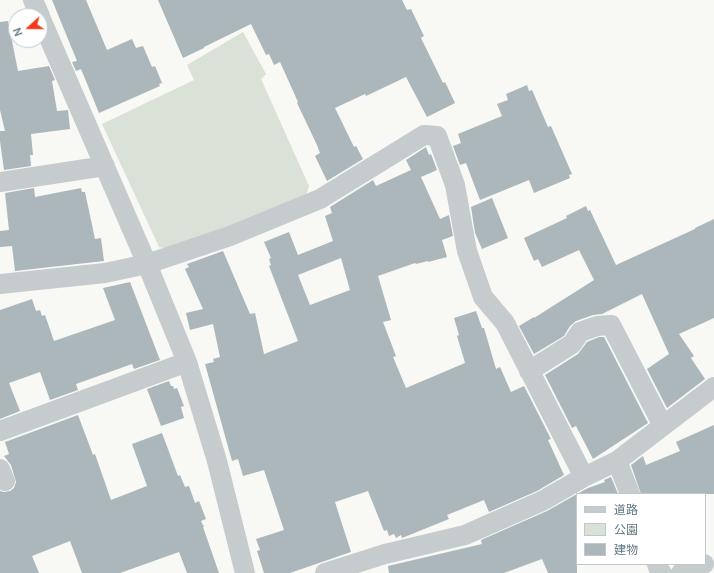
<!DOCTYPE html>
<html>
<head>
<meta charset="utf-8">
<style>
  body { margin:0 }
  #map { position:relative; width:714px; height:573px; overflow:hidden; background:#f8f8f5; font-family:Manrope,"Noto Sans JP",sans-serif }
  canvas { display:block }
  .legend { position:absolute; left:576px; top:493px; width:130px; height:72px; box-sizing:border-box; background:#fff; border:1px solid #bfc9cd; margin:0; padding:5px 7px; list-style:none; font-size:12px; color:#607783 }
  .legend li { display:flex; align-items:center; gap:8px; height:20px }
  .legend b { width:20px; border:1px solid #bfc9cd }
  .north { position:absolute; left:8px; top:8px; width:40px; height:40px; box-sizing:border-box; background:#fff; border:1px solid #bfc9cd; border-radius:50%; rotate:249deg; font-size:11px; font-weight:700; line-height:16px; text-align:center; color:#607783 }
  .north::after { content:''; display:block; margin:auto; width:14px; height:18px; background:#f53818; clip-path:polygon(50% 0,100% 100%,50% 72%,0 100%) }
</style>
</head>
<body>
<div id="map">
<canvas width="714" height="573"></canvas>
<ul class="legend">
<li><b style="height:5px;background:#c6cbce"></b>道路</li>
<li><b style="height:11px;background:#dae1d6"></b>公園</li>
<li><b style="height:11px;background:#abb7bb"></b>建物</li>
</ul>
<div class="north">N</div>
</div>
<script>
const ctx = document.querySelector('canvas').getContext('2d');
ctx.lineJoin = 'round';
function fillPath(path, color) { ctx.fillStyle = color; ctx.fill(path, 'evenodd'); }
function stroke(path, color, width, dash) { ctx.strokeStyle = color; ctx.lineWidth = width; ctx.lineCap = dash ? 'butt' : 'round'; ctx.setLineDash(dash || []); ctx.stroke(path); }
fillPath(new Path2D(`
  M243,32L266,74L261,79L309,186L306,196L262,218L164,248L159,247L102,124L194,80L187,65Z`), '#dae1d6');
fillPath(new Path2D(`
  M52,0H86L107,50L132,39L136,48L143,46L152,67L155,66L162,83L159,84L160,86L99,113L81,69L76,71L72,62L77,61Z
  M158,0H402L407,10L411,9L424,36L421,38L443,83L445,82L455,103L427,117L406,77L366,96L365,94L335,108L354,147L356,146L363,159L327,181L315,156L320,153L317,145L297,103L298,102L280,62L274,65L269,54L266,55L251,24L204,47V48L183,58Z
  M8,21L18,71L49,66L55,80L52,81L57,111L68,110L70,129L31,134L33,155H30L31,166L4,170L0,141V131H5L0,110V22Z
  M527,85L529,91L532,90L548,127L551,126L572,174L569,175L570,178L534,193L529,180L480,200L466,163L460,165L453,146L461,143L458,134L502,116L497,104L508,100L506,94Z
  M426,147L429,155L431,154L437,170L421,177L440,219L449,215L453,236L442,240L447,257L428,262V261L416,264L415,263L378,276L391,320L383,322L396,356L393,357L406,388L465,363L457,336L459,335L454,318L476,311L482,328H484L496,369L500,367L511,392L524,386L551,439L548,440L564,475L537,491L489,512L484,500L447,515L449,519L402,538L401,535L396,538L394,534L389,536L387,530L384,531L368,491L335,502L351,552L290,573H264L257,551L260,550L256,539L284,530L264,470L243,476L238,459L232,461L205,364L214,362L213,359L220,357L213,324L190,330L186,313L203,309L185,269L189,267L187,264L223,251L250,314L255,313L264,354L298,341L269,266L271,265L269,259L271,258L264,242L289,232L298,255L333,241L325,216L332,213L330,207L373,180L376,186L411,170L406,160ZM341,258L350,290L310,305L298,275Z
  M34,188L35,197L81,188L82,192H85L95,239L101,238L104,261L15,271L12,246L0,247V231L9,230L5,193Z
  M492,198L508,238L482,249L475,233L471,207Z
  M586,206L588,211L590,210L616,265L695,229V228L714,219V318L679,334L694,356L691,358L705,379L667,408L647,369L669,354L642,294L602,314L593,315L576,321L570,326L564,336L534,354L519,326L534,317V318L594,280L579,250L542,267L538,259L534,261L524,238L567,218L566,216Z
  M130,282L160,360L134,369L132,364L76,384L78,390L50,400L40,372L9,383L20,411L0,419V310L32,299L36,311L40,310L42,316L45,315L54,341L115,320L103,288Z
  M599,337H604L648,423L593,459L576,426L572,428L545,375L578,354L587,342Z
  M169,381L171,386H173L174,389L177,388L184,406L181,407L184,418L161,426L147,389Z
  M78,415L93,455L95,454L111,500L147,486L132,444L162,433L178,476L180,475L185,487L189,486L195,503L199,501L206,519L201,521L204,527H203L219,573H187L179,552L120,573H82L70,541L32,556L39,573H0V491L4,492L10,491L14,488L16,482L11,465L4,456L9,454L5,442Z
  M714,425V494H641L631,465L643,456L646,465L680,451L676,442Z
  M611,477L618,494H577L588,488L605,482L604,480Z
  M577,494V573H548L542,559L504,573H389L388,566L482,544L481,540L547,511Z`), '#abb7bb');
stroke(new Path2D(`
  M33,0L40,16
  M40,17L147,264L187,362L217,461L245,573
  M0,182L105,166
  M0,284L105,273L147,264L230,236L320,199L424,135L437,136L455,185L467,251L483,297L505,323L584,477
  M529,371L572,344L580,332L597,326L611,325L663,426
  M0,431L187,362
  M617,461L630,494
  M0,469L5,481
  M657,564L659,570L662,573
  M325,573L385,554L465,535L542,501L584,477L617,461L714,387
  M681,573L704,564`), '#c6cbce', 20);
</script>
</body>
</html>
